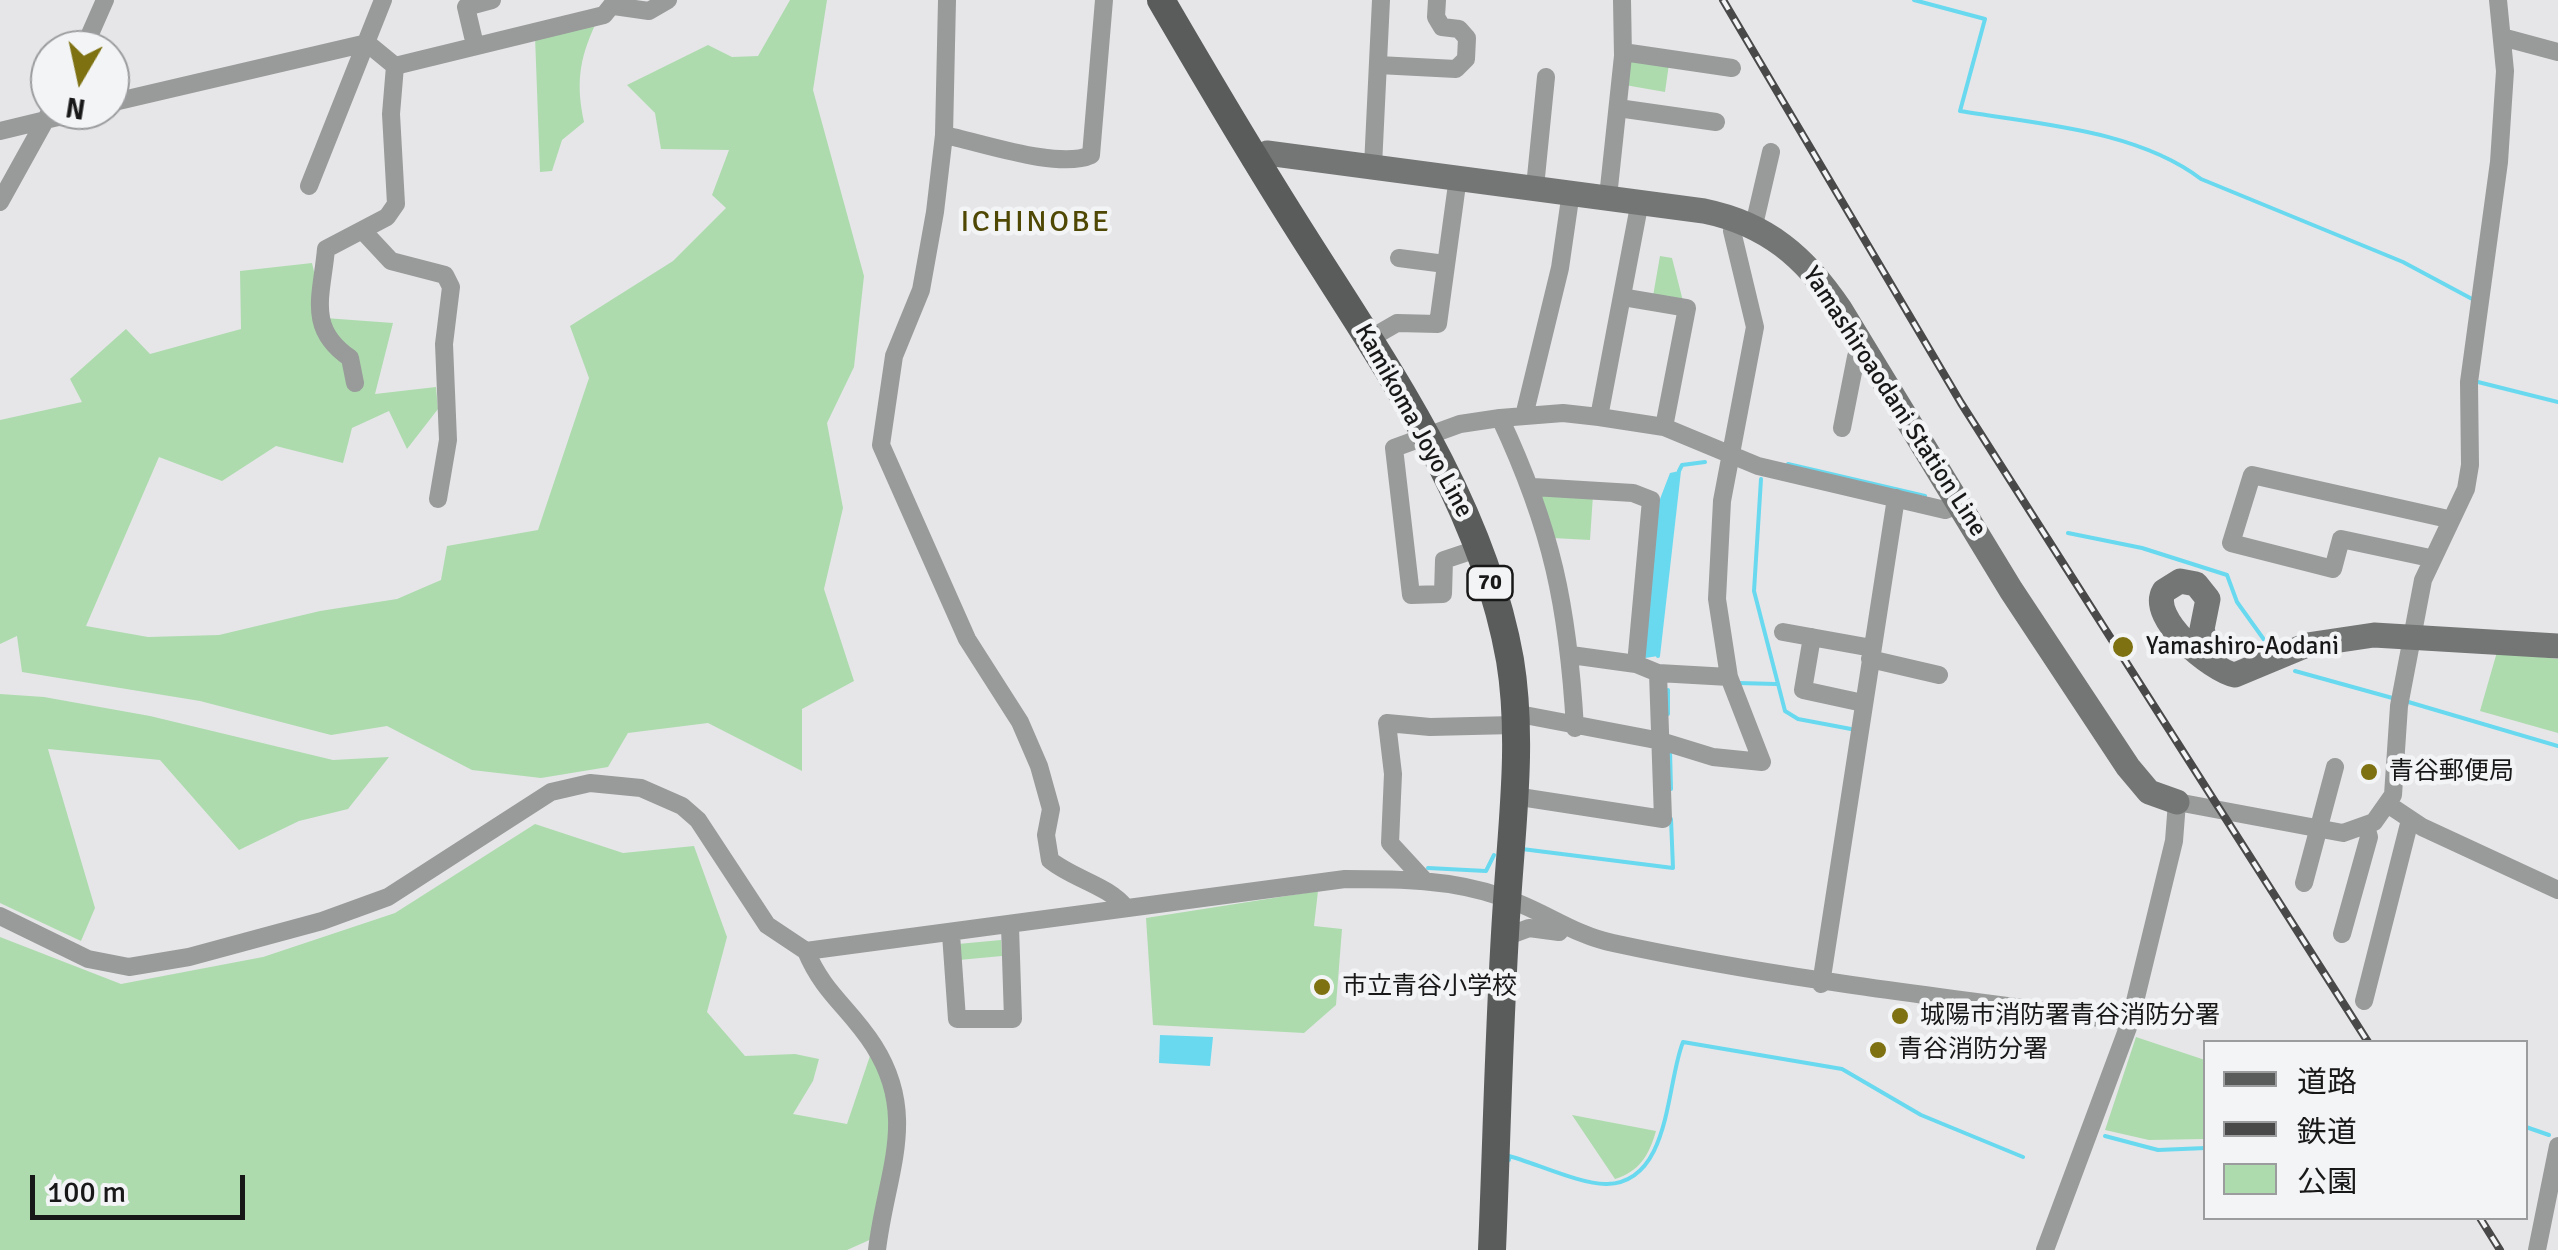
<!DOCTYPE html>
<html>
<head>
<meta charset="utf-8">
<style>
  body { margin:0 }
  #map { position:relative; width:2558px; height:1250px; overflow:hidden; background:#e6e6e8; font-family:Signika,"Noto Sans JP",sans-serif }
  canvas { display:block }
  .legend { position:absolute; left:2203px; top:1040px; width:325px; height:180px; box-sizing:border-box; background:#f3f4f5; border:2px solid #9b9c9d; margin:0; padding:12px 18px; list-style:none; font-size:30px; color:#181819 }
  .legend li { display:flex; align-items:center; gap:20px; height:50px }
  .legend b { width:50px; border:2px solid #9b9c9d }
  .north { position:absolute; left:30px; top:30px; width:100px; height:100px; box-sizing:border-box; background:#f3f4f5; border:2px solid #9b9c9d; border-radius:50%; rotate:189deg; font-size:28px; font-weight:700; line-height:40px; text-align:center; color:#181819 }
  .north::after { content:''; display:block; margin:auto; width:35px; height:45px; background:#7d7111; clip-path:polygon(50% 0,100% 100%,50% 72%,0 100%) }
  .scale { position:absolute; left:30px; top:1175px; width:215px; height:45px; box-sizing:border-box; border:5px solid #181819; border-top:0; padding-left:12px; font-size:30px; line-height:35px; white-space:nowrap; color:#181819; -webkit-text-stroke:8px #f3f4f5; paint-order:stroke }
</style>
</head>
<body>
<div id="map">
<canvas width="2558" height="1250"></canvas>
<ul class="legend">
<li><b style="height:12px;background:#5a5c5c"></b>道路</li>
<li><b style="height:12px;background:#49494a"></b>鉄道</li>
<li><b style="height:28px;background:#addbae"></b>公園</li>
</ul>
<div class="north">N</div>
<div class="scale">100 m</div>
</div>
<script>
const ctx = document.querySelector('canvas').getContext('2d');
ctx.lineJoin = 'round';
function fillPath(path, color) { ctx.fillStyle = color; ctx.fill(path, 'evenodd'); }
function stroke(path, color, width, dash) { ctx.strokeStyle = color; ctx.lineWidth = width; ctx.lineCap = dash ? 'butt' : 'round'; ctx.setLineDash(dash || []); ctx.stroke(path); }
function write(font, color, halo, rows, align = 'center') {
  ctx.font = font + ' Signika,"Noto Sans JP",sans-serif'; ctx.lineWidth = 9; ctx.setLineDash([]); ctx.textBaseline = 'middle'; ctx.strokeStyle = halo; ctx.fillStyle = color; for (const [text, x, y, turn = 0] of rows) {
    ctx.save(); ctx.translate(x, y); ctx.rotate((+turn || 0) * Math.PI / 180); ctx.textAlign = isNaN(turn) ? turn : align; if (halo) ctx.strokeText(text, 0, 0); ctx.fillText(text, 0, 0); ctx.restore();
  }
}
fillPath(new Path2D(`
  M790,0H827L813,90L864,276L854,367L827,423L843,508L824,589L854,681L802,709V771L708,723L628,733L608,767L541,778L472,770L387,726L331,735L200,701L22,672L17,636L0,644V420L82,402L70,379L126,329L150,354L241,329L240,271L312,263L325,318L393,323L375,394L436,387L438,409L407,449L389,411L352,428L343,463L276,446L222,481L159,457L86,626L148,637L219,635L320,611L397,599L441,580L447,546L538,530L589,378L570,326L673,261L726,208L712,195L729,150L661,149L655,113L627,85L708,45L732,57L758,56Z
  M595,25C579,60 576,84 584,122L562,140L552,171L540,172L535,36Z
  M1628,58L1669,64L1665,92L1625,85Z
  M1660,256L1672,258L1683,301L1653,296Z
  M1539,491L1593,495L1590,540L1553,538Z
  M2497,652L2558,659V733L2480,711Z
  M0,694L44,697L150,716L333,760L389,757L348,809L299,821L239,850L160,760L48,749L95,908L81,941L0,903Z
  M535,824L623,853L694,846L727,937L707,1012L745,1056L795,1054L819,1059L813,1081L793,1114L847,1124L872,1050L895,1120L874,1238L847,1250H0V937L121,984L263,957L395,913Z
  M1318,891L1314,926L1342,929L1336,1005L1304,1033L1153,1025L1146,918Z
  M1001,940L1002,956L959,960L958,944Z
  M2136,1037L2205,1060L2203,1139L2149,1140L2105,1130Z
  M1572,1115L1656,1131C1649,1155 1640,1171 1615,1179Z`), '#addbae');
fillPath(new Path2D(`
  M1679,471L1658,656L1645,658L1650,525L1670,473Z
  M1160,1035L1213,1037L1210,1066L1159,1063Z`), '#69d9ef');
stroke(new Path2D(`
  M1914,0L1985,19L1960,111C2037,124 2137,130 2201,179L2403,262L2474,300
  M2474,381L2558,402
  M1788,464L1925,496
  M1761,479L1754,591L1785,711L1798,719L1851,729
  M2068,533L2142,548L2227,575L2237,602L2270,648
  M1658,656L1679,471L1682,465L1705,462
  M2295,671L2396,699
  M1738,683L1776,684
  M1668,690V714
  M2405,701L2558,746
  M1670,750L1671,789
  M1522,849L1673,868L1671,819
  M1428,868L1486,871L1494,855
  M2526,1127L2549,1135
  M2105,1136L2158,1150L2206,1148
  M1509,1160V1156C1535,1163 1582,1185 1607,1184C1671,1182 1666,1084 1683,1042L1842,1069L1921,1115L2023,1157`), '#69d9ef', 4);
stroke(new Path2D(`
  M947,0L944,135L935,212L921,290L894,356L881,445L967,639L1020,722L1039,766L1051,809L1046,835L1050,860C1073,879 1108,885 1126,908
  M614,6L649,11L668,0
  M2502,37L2558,52
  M475,45L466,7L492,0
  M83,50L105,0
  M1623,52L1732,68
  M1378,65L1456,69L1466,59L1467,38L1459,29L1442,27L1436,17L1437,0
  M110,103L367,43L395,66L604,15L616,0
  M1618,108L1716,122
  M0,131L87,110
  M944,135C980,142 1059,170 1091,155L1104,0
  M1373,166L1381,0
  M309,186L383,0
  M1535,187L1546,77
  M1608,197L1623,56L1622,0
  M0,202L51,110
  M1754,225L1771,152
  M363,231L391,261L445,275L451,287L444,344L448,440L438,499
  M1399,258L1445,264
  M1622,297L1687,308L1664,427
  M1371,338L1397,323L1438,324L1458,177
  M355,383L350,358C306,328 322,295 326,249L387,217L396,204L391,114L395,66
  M1524,416L1560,268L1571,192
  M1599,417L1640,201
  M1500,418C1552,529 1568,606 1575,728
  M1842,428L1856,357L1863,347
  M1533,487L1633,493L1651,500L1636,664
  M1480,548L1444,560L1443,594L1411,595L1394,448L1460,424L1500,418L1563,413L1599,417L1664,427L1758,466L1945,510L1961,504
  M2430,558L2341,539L2333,569L2231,543L2252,475L2448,519
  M1783,632L1872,648
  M1812,637L1803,690L1863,703
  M1571,655L1636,664L1658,673L1729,677
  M1870,659L1939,675
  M1514,713L1661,741L1713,757L1762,762L1729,677L1717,599L1722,501L1755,327L1732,231L1735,217
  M1514,796L1663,819L1658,673
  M2389,805L2422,827L2558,890
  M1425,881L1390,843L1393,774L1387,723L1430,727L1514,725
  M2304,883L2335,767
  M0,916L88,959L129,967L189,957L322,921L388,897L551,792L590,783L641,788L682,806L698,820L767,925L806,951L1345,879C1398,879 1451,879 1502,897C1541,909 1573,935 1613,943C1784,980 1957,999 2130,1022
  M951,934L957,1019H1013L1010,926
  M2342,934L2369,837L2366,826
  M1505,937L1529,928L1559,932
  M806,951C824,994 850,1008 874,1046C919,1117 886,1173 877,1250
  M1821,984L1896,498
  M2364,1001L2410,820
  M2045,1250L2130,1022L2174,841L2177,802L2343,833L2374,822L2393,795L2399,706L2423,580L2466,489L2470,465L2469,382L2499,162L2505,71L2498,0
  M2537,1250L2558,1146`), '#999a9a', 18);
stroke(new Path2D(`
  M1254,159L1267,153L1704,211C1767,224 1805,257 1840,309L2011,590L2128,767L2149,792L2177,802
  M2210,659L2202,629L2208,599L2196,584L2180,581L2164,591C2148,618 2211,670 2235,675L2307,645L2374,635L2558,646`), '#747575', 25);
stroke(new Path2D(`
  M1161,0C1207,79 1253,157 1302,234C1386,367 1482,502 1510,660C1523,739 1512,823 1507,902C1499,1018 1497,1134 1492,1250`), '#5a5c5c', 28);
const rail = new Path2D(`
  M1723,0L1961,403L2368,1042
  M2480,1218L2500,1250`);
stroke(rail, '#49494a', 8);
stroke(rail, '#f3f4f5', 4, [11]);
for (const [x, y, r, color] of [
  [2123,647,12,"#7d7111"],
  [2369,772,10,"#7d7111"],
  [1322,987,10,"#7d7111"],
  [1900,1016,10,"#7d7111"],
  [1878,1050,10,"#7d7111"]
]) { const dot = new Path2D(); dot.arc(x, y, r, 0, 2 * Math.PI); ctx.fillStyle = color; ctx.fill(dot); stroke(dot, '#f3f4f5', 4); }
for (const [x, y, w] of [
  [1490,583,45]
]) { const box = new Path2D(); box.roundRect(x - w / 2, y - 17, w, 34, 8); ctx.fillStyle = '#f3f4f5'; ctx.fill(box); stroke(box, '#181819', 2.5); }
write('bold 22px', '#181819', null, [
  ["70",1490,583]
]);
write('25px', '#181819', '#f3f4f5', [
  ["Yamashiroaodani Station Line",1894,402,57],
  ["Kamikoma Joyo Line",1413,421,61]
]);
write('25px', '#181819', '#f3f4f5', [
  ["Yamashiro-Aodani",2146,647],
  ["青谷郵便局",2389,772],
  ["市立青谷小学校",1342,987],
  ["城陽市消防署青谷消防分署",1920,1016],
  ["青谷消防分署",1898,1050]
], 'left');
ctx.letterSpacing = '2.5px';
write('30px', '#4f4704', '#f3f4f5', [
  ["ICHINOBE",1036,223]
]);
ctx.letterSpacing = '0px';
</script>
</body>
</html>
